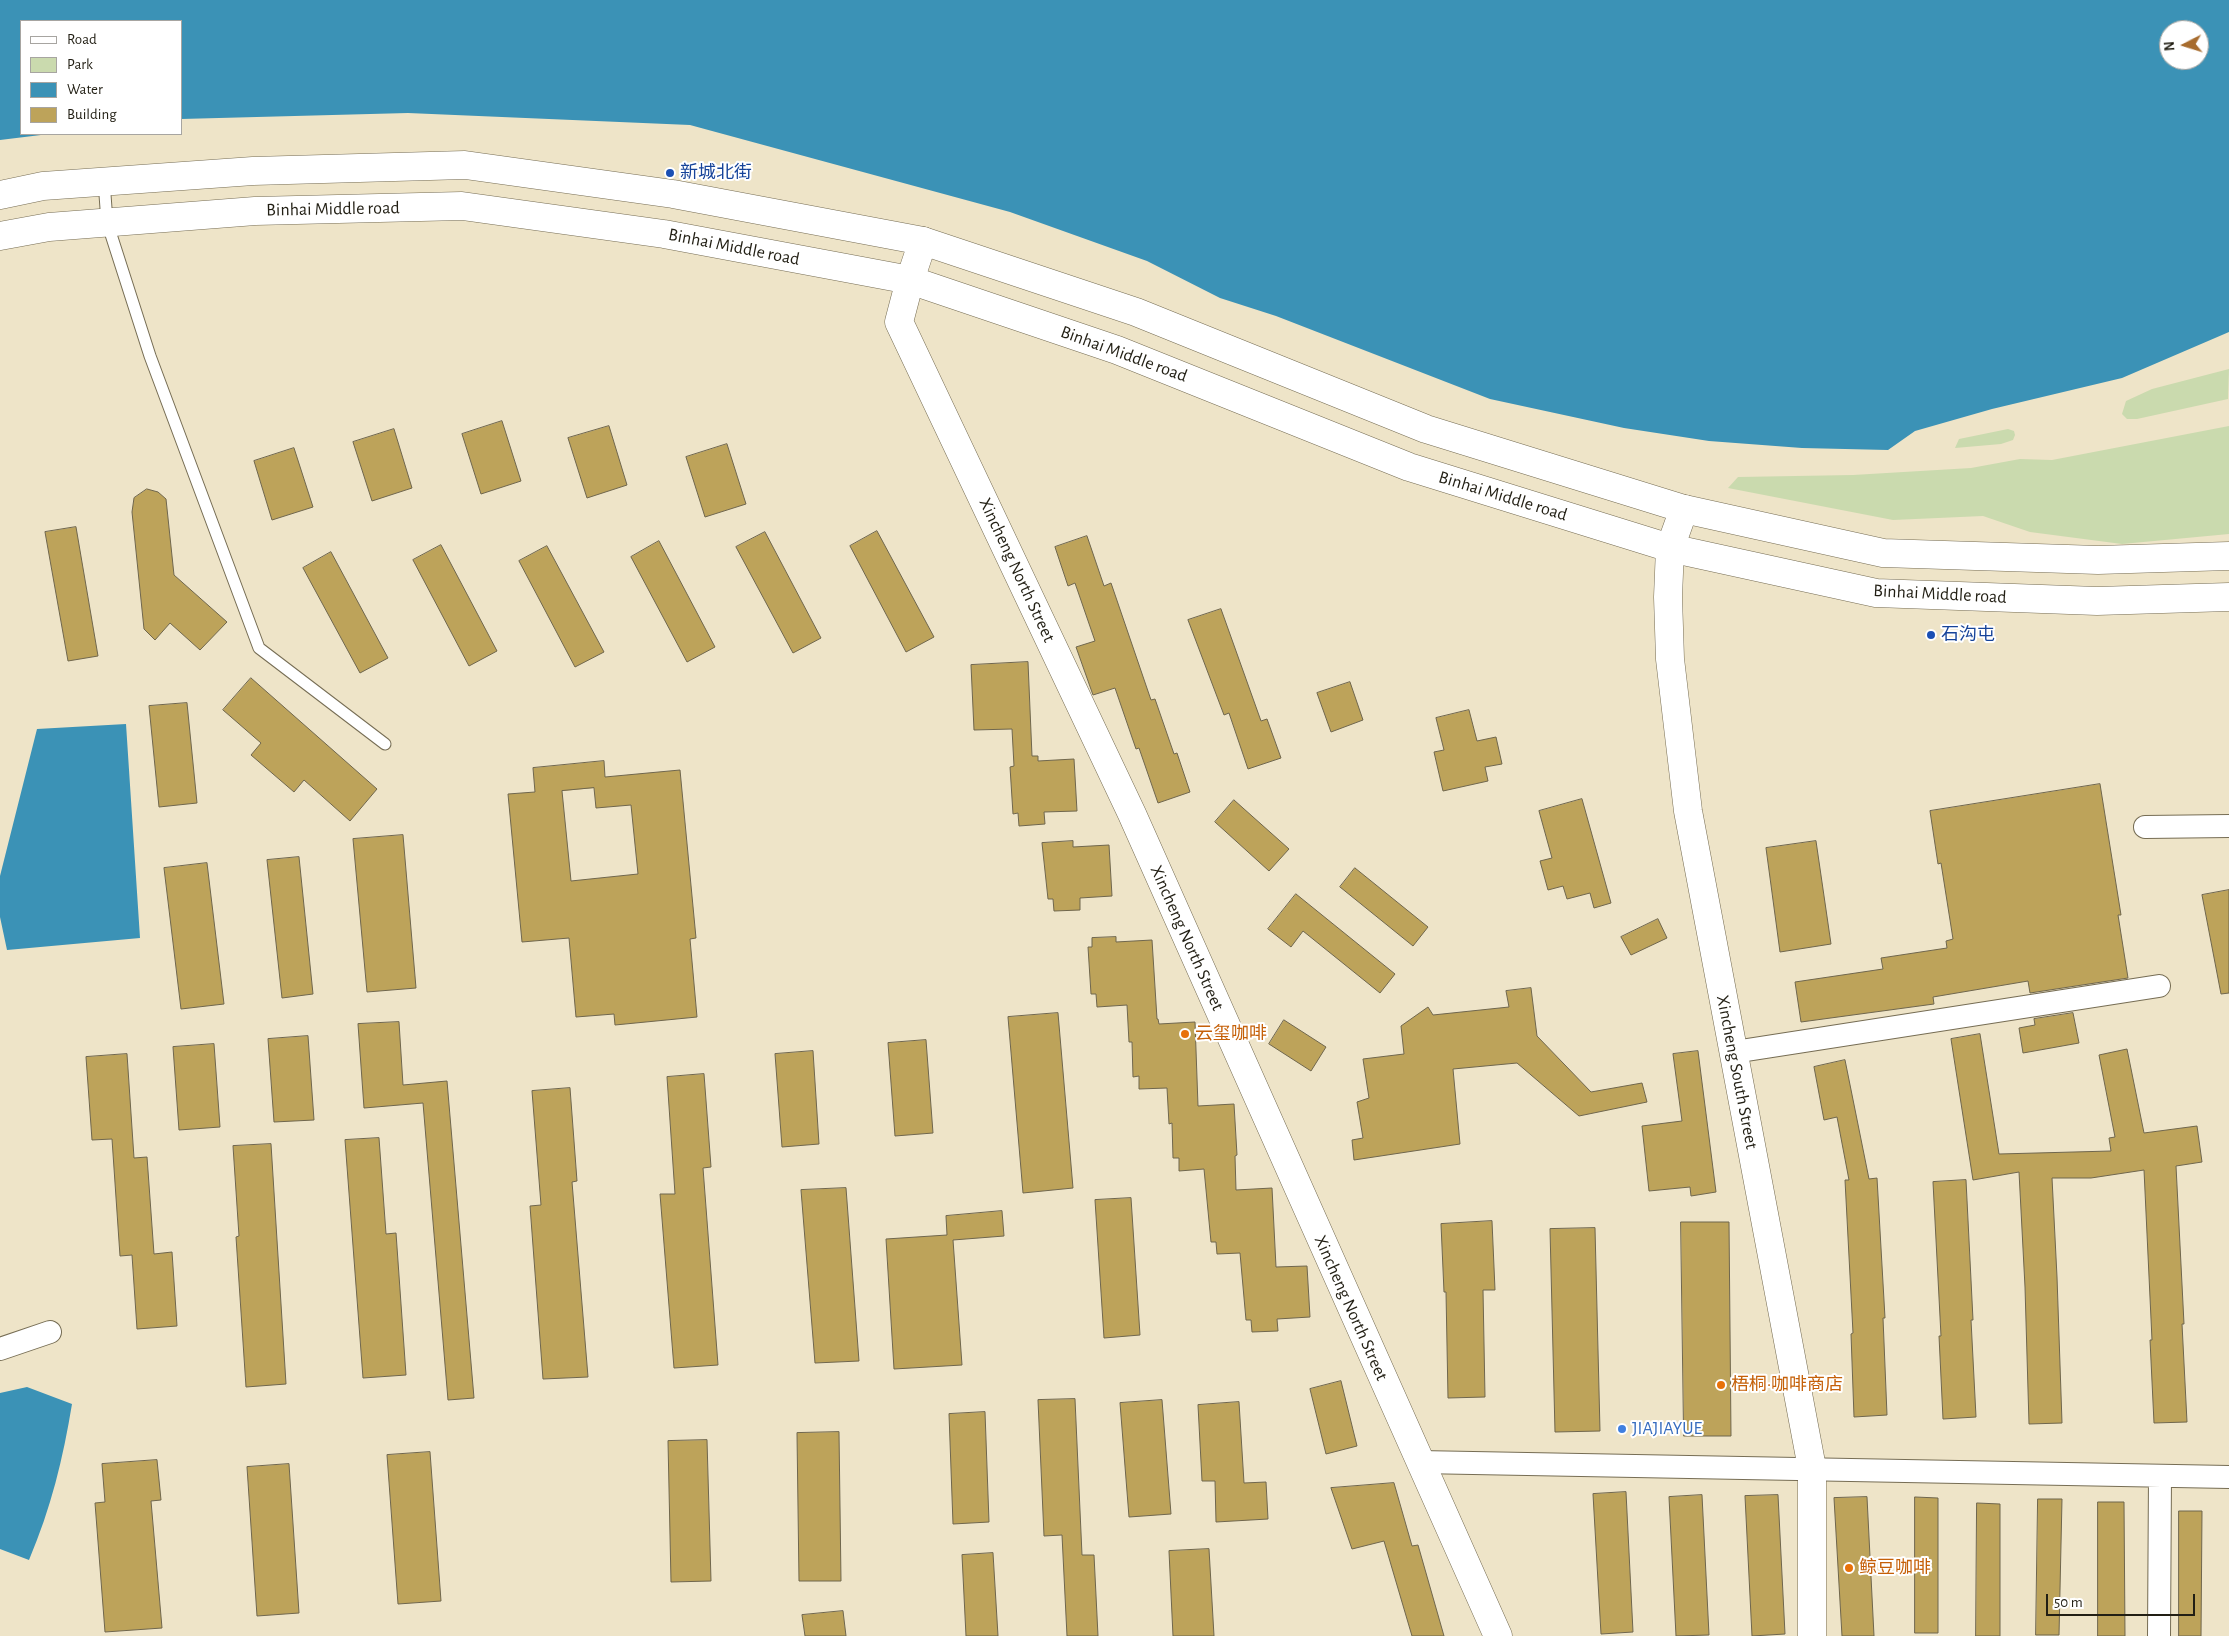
<!DOCTYPE html>
<html>
<head>
<meta charset="utf-8">
<style>
  body { margin:0 }
  #map { position:relative; width:2229px; height:1636px; overflow:hidden; background:#eee4c8; font-family:"Alegreya Sans",sans-serif }
  canvas { display:block }
  .legend { position:absolute; left:20px; top:20px; width:162px; height:115px; box-sizing:border-box; background:#fff; border:1px solid #a7a5a1; margin:0; padding:6px 9px; list-style:none; font-size:15px; color:#221f14 }
  .legend li { display:flex; align-items:center; gap:10px; height:25px }
  .legend b { width:25px; border:1px solid #a7a5a1 }
  .north { position:absolute; left:2159px; top:20px; width:50px; height:50px; box-sizing:border-box; background:#fff; border:1px solid #a7a5a1; border-radius:50%; rotate:265deg; font-size:14px; font-weight:700; line-height:20px; text-align:center; color:#221f14 }
  .north::after { content:''; display:block; margin:auto; width:18px; height:22px; background:#a76c2e; clip-path:polygon(50% 0,100% 100%,50% 72%,0 100%) }
  .scale { position:absolute; left:2046px; top:1594px; width:149px; height:22px; box-sizing:border-box; border:2px solid #221f14; border-top:0; padding-left:6px; font-size:15px; line-height:18px; white-space:nowrap; color:#221f14; -webkit-text-stroke:4px #fff; paint-order:stroke }
</style>
</head>
<body>
<div id="map">
<canvas width="2229" height="1636"></canvas>
<ul class="legend">
<li><b style="height:6px;background:#fff"></b>Road</li>
<li><b style="height:14px;background:#cadaae"></b>Park</li>
<li><b style="height:14px;background:#3b92b6"></b>Water</li>
<li><b style="height:14px;background:#bda35a"></b>Building</li>
</ul>
<div class="north">N</div>
<div class="scale">50 m</div>
</div>
<script>
const ctx = document.querySelector('canvas').getContext('2d');
ctx.lineJoin = 'round';
function fillPath(path, color) { ctx.fillStyle = color; ctx.fill(path, 'evenodd'); }
function stroke(path, color, width, dash) { ctx.strokeStyle = color; ctx.lineWidth = width; ctx.lineCap = dash ? 'butt' : 'round'; ctx.setLineDash(dash || []); ctx.stroke(path); }
function write(font, color, halo, rows, align = 'center') {
  ctx.font = font + ' "Alegreya Sans","Noto Sans SC",sans-serif'; ctx.lineWidth = 4; ctx.setLineDash([]); ctx.textBaseline = 'middle'; ctx.strokeStyle = halo; ctx.fillStyle = color; for (const [text, x, y, turn = 0] of rows) {
    ctx.save(); ctx.translate(x, y); ctx.rotate((+turn || 0) * Math.PI / 180); ctx.textAlign = isNaN(turn) ? turn : align; if (halo) ctx.strokeText(text, 0, 0); ctx.fillText(text, 0, 0); ctx.restore();
  }
}
fillPath(new Path2D(`
  M2229,369L2228,399L2137,419H2127L2122,414L2126,401L2152,389Z
  M2229,426V534L2122,544L2030,532L1983,516L1893,520L1728,488L1738,477L1853,475L1971,468L2020,459L2052,460Z
  M2008,429L2014,431L2015,435L2013,440L2001,444L1955,448L1959,439Z`), '#cadaae');
fillPath(new Path2D(`
  M0,0H2229V332L2122,378L1992,409L1915,431L1888,450L1802,448L1709,441L1624,428L1490,399L1276,316L1220,298L1147,261L1010,212L690,125L408,113L181,119V21H21V134H49L0,140ZM2169,30H2199V60H2169Z
  M126,724L140,938L7,950L0,917V876L37,729Z
  M27,1387L72,1404C63,1459 51,1508 29,1560L0,1549V1393Z`), '#3b92b6');
const building = new Path2D(`
  M502,421L521,481L481,494L462,434Z
  M609,426L627,485L587,498L568,438Z
  M394,429L412,488L372,501L353,442Z
  M727,444L746,504L705,517L686,457Z
  M294,448L313,507L272,520L254,461Z
  M147,489L158,492L166,499L174,575L227,622L200,650L170,623L155,640L144,629L132,512L134,498Z
  M76,527L98,656L68,661L45,532Z
  M877,531L934,637L906,652L850,546Z
  M765,532L821,638L793,653L736,547Z
  M1087,536L1104,586L1111,583L1151,700L1155,699L1174,754L1177,753L1190,792L1158,803L1139,748L1136,749L1115,688L1093,695L1076,647L1095,641L1075,583L1068,586L1055,547Z
  M659,541L715,647L687,662L631,557Z
  M441,545L497,651L469,666L413,560Z
  M547,546L604,652L575,667L519,561Z
  M331,552L388,658L360,673L303,568Z
  M1221,609L1261,721L1267,719L1281,758L1248,769L1229,713L1224,715L1188,620Z
  M1028,662L1032,756H1038V761L1074,759L1077,811L1044,812L1045,824L1019,826L1018,813L1013,814L1010,767L1014,766L1012,729L974,730L971,665Z
  M251,678L377,789L350,821L304,780L294,792L251,755L261,743L223,710Z
  M1350,682L1363,720L1331,732L1317,693Z
  M187,703L197,803L159,807L149,706Z
  M1469,710L1477,741L1496,737L1502,764L1485,767L1488,781L1443,791L1434,752L1444,750L1436,718Z
  M604,761L605,777L680,770L696,938L690,939L697,1017L615,1025L614,1014L576,1017L569,938L522,942L508,794L535,792L533,768ZM594,788L596,808L631,805L638,874L571,881L562,791Z
  M2100,784L2121,915H2118L2128,978L2030,993L2028,981L1933,997L1934,1004L1801,1022L1795,982L1883,969L1881,958L1947,948L1946,941L1953,939L1941,863L1938,864L1930,811Z
  M1582,799L1611,903L1594,908L1590,893L1567,899L1563,886L1548,890L1540,861L1552,858L1539,811Z
  M1234,800L1289,849L1269,871L1215,822Z
  M403,835L416,988L367,992L353,839Z
  M1073,841V847L1109,845L1112,896L1080,898V910L1054,911L1053,899H1048L1042,843Z
  M1816,841L1831,944L1780,952L1766,848Z
  M299,857L313,994L282,998L267,860Z
  M207,863L224,1004L181,1009L164,868Z
  M1355,868L1428,927L1413,946L1340,887Z
  M2229,890V993L2221,994L2202,895Z
  M1296,894L1395,974L1380,993L1303,931L1291,947L1268,929Z
  M1658,919L1667,938L1631,955L1621,937Z
  M1116,937V942L1152,940L1157,1019H1158L1159,1024L1195,1022L1198,1106L1234,1104L1237,1155L1235,1156L1236,1190L1272,1188L1276,1267L1307,1266L1310,1317L1277,1319L1278,1331L1252,1332L1251,1320H1246L1240,1253L1217,1254L1216,1242H1211L1204,1169L1179,1171V1158H1173L1172,1123L1169,1124L1167,1088L1139,1089V1076L1133,1077L1132,1042H1129L1127,1005L1097,1007L1096,994H1091L1088,947H1092V938Z
  M1531,988L1537,1036L1591,1092L1642,1083L1647,1102L1579,1116L1517,1063L1453,1069L1460,1144L1354,1160L1352,1140L1363,1138L1357,1102L1369,1098L1363,1059L1404,1054L1401,1026L1428,1007L1433,1015L1509,1007L1506,991Z
  M1058,1013L1073,1188L1023,1193L1008,1017Z
  M2073,1013L2079,1043L2023,1053L2019,1028L2035,1025L2034,1019Z
  M1284,1020L1326,1047L1311,1071L1269,1044Z
  M399,1022L403,1085L447,1081L474,1398L448,1400L423,1103L364,1108L358,1024Z
  M1980,1034L1999,1154L2111,1151L2109,1138L2115,1137L2099,1055L2127,1049L2144,1133L2197,1126L2202,1162L2176,1166L2184,1324H2182L2187,1422L2154,1423L2150,1340H2152L2144,1170L2091,1178H2052L2057,1277L2062,1423L2029,1424L2025,1287L2019,1172L1973,1180L1951,1039Z
  M308,1036L314,1120L274,1122L268,1039Z
  M926,1040L933,1133L895,1136L888,1043Z
  M214,1044L220,1127L179,1130L173,1047Z
  M813,1051L819,1144L782,1147L775,1054Z
  M1698,1051L1716,1192L1691,1196L1690,1187L1649,1191L1642,1126L1682,1121L1673,1054Z
  M127,1054L134,1158L147,1157L154,1254L172,1252L177,1326L137,1329L132,1255L120,1256L112,1139L92,1140L86,1057Z
  M1845,1060L1869,1179L1877,1178L1885,1318H1883L1887,1415L1854,1417L1851,1334L1853,1333L1845,1180H1849L1837,1117L1824,1120L1814,1067Z
  M704,1074L711,1167L703,1168L718,1365L674,1368L660,1194H675L667,1077Z
  M570,1088L577,1181L572,1182L588,1377L543,1379L530,1206L541,1205L532,1091Z
  M379,1138L386,1234L396,1233L406,1375L363,1378L345,1140Z
  M271,1144L286,1384L246,1387L236,1237L239,1236L233,1146Z
  M1966,1180L1973,1320H1971L1976,1417L1943,1419L1939,1336H1941L1933,1182Z
  M846,1188L859,1361L815,1363L801,1190Z
  M1131,1198L1140,1335L1104,1338L1095,1200Z
  M1002,1211L1004,1236L953,1240L962,1365L894,1369L886,1239L947,1235L946,1216Z
  M1492,1221L1495,1290H1483L1485,1397L1448,1398L1446,1292H1444L1441,1224Z
  M1681,1222H1729L1731,1436H1684Z
  M1595,1228L1600,1431L1555,1432L1550,1229Z
  M1341,1381L1357,1446L1326,1454L1310,1389Z
  M1075,1399L1082,1555H1094L1098,1636H1067L1062,1535L1044,1536L1038,1400Z
  M1162,1400L1171,1514L1129,1517L1120,1403Z
  M1239,1402L1244,1483L1266,1482L1268,1519L1216,1522L1215,1481H1202L1198,1405Z
  M985,1412L989,1522L953,1524L949,1414Z
  M839,1432L841,1581H799L797,1433Z
  M707,1440L711,1581L671,1582L668,1441Z
  M430,1452L441,1601L398,1604L387,1455Z
  M157,1460L161,1500L151,1501L162,1628L105,1632L95,1503L105,1502L102,1464Z
  M289,1464L299,1613L257,1616L247,1467Z
  M1394,1483L1412,1546L1418,1545L1444,1636H1412L1384,1541L1352,1549L1331,1488Z
  M1626,1492L1633,1632L1601,1634L1593,1494Z
  M1702,1495L1709,1635L1676,1636L1669,1497Z
  M1778,1495L1785,1634L1752,1636L1745,1496Z
  M1867,1497L1874,1636H1842L1834,1498Z
  M1915,1497L1938,1498V1633H1915Z
  M2038,1499H2062L2059,1635H2036Z
  M2098,1502H2124L2125,1636H2098Z
  M1977,1503L2000,1504V1636H1976Z
  M2179,1511H2202L2201,1636H2179Z
  M1209,1549L1214,1636H1173L1169,1551Z
  M993,1553L998,1636H966L962,1555Z
  M843,1611L846,1636H805L802,1615Z`);
fillPath(building, '#bda35a');
stroke(building, '#6f664d', 1);
const lane = new Path2D(`
  M104,181L107,222L150,356L259,648L385,744`);
const street = new Path2D(`
  M2145,827L2229,826
  M1734,1052L2159,986
  M0,1349L50,1332
  M1419,1462L2229,1477
  M2159,1636L2160,1476`);
const secondary = new Path2D(`
  M923,241L910,280L899,322L1132,814L1498,1636
  M1684,509L1670,548L1668,597L1670,659L1688,811L1812,1468V1636`);
const primary = new Path2D(`
  M0,195L43,186L253,171L465,165L673,194L923,241L1136,312L1426,429L1684,509L1883,553L2098,560L2229,556
  M0,236L49,227L255,211L462,206L664,234L910,280L1117,350L1409,467L1670,548L1876,593L2097,601L2229,597`);
stroke(lane, '#766d54', 13);
stroke(street, '#766d54', 24);
stroke(secondary, '#766d54', 29);
stroke(primary, '#766d54', 29);
stroke(lane, '#fff', 11);
stroke(street, '#fff', 22);
stroke(secondary, '#fff', 28);
stroke(primary, '#fff', 28);
for (const [x, y, r, color] of [
  [670,173,5,"#1a4fb4"],
  [1931,635,5,"#1a4fb4"],
  [1185,1034,5,"#e8710a"],
  [1721,1385,5,"#e8710a"],
  [1622,1429,5,"#3f7fe0"],
  [1849,1568,5,"#e8710a"]
]) { const dot = new Path2D(); dot.arc(x, y, r, 0, 2 * Math.PI); ctx.fillStyle = color; ctx.fill(dot); stroke(dot, '#fff', 2); }
write('18px', '#164399', '#fff', [
  ["新城北街",680,173],
  ["石沟屯",1941,635]
], 'left');
write('18px', '#221f14', '#fff', [
  ["Binhai Middle road",333,209,-1],
  ["Binhai Middle road",734,247,11],
  ["Binhai Middle road",1124,354,20],
  ["Binhai Middle road",1503,496,17],
  ["Xincheng North Street",1017,570,65],
  ["Binhai Middle road",1940,594,3],
  ["Xincheng North Street",1187,938,66],
  ["Xincheng South Street",1737,1072,79],
  ["Xincheng North Street",1351,1308,66]
]);
write('18px', '#c56008', '#fff', [
  ["云玺咖啡",1195,1034],
  ["梧桐·咖啡商店",1731,1385],
  ["鲸豆咖啡",1859,1568]
], 'left');
write('18px', '#366cbe', '#fff', [
  ["JIAJIAYUE",1632,1429]
], 'left');
</script>
</body>
</html>
